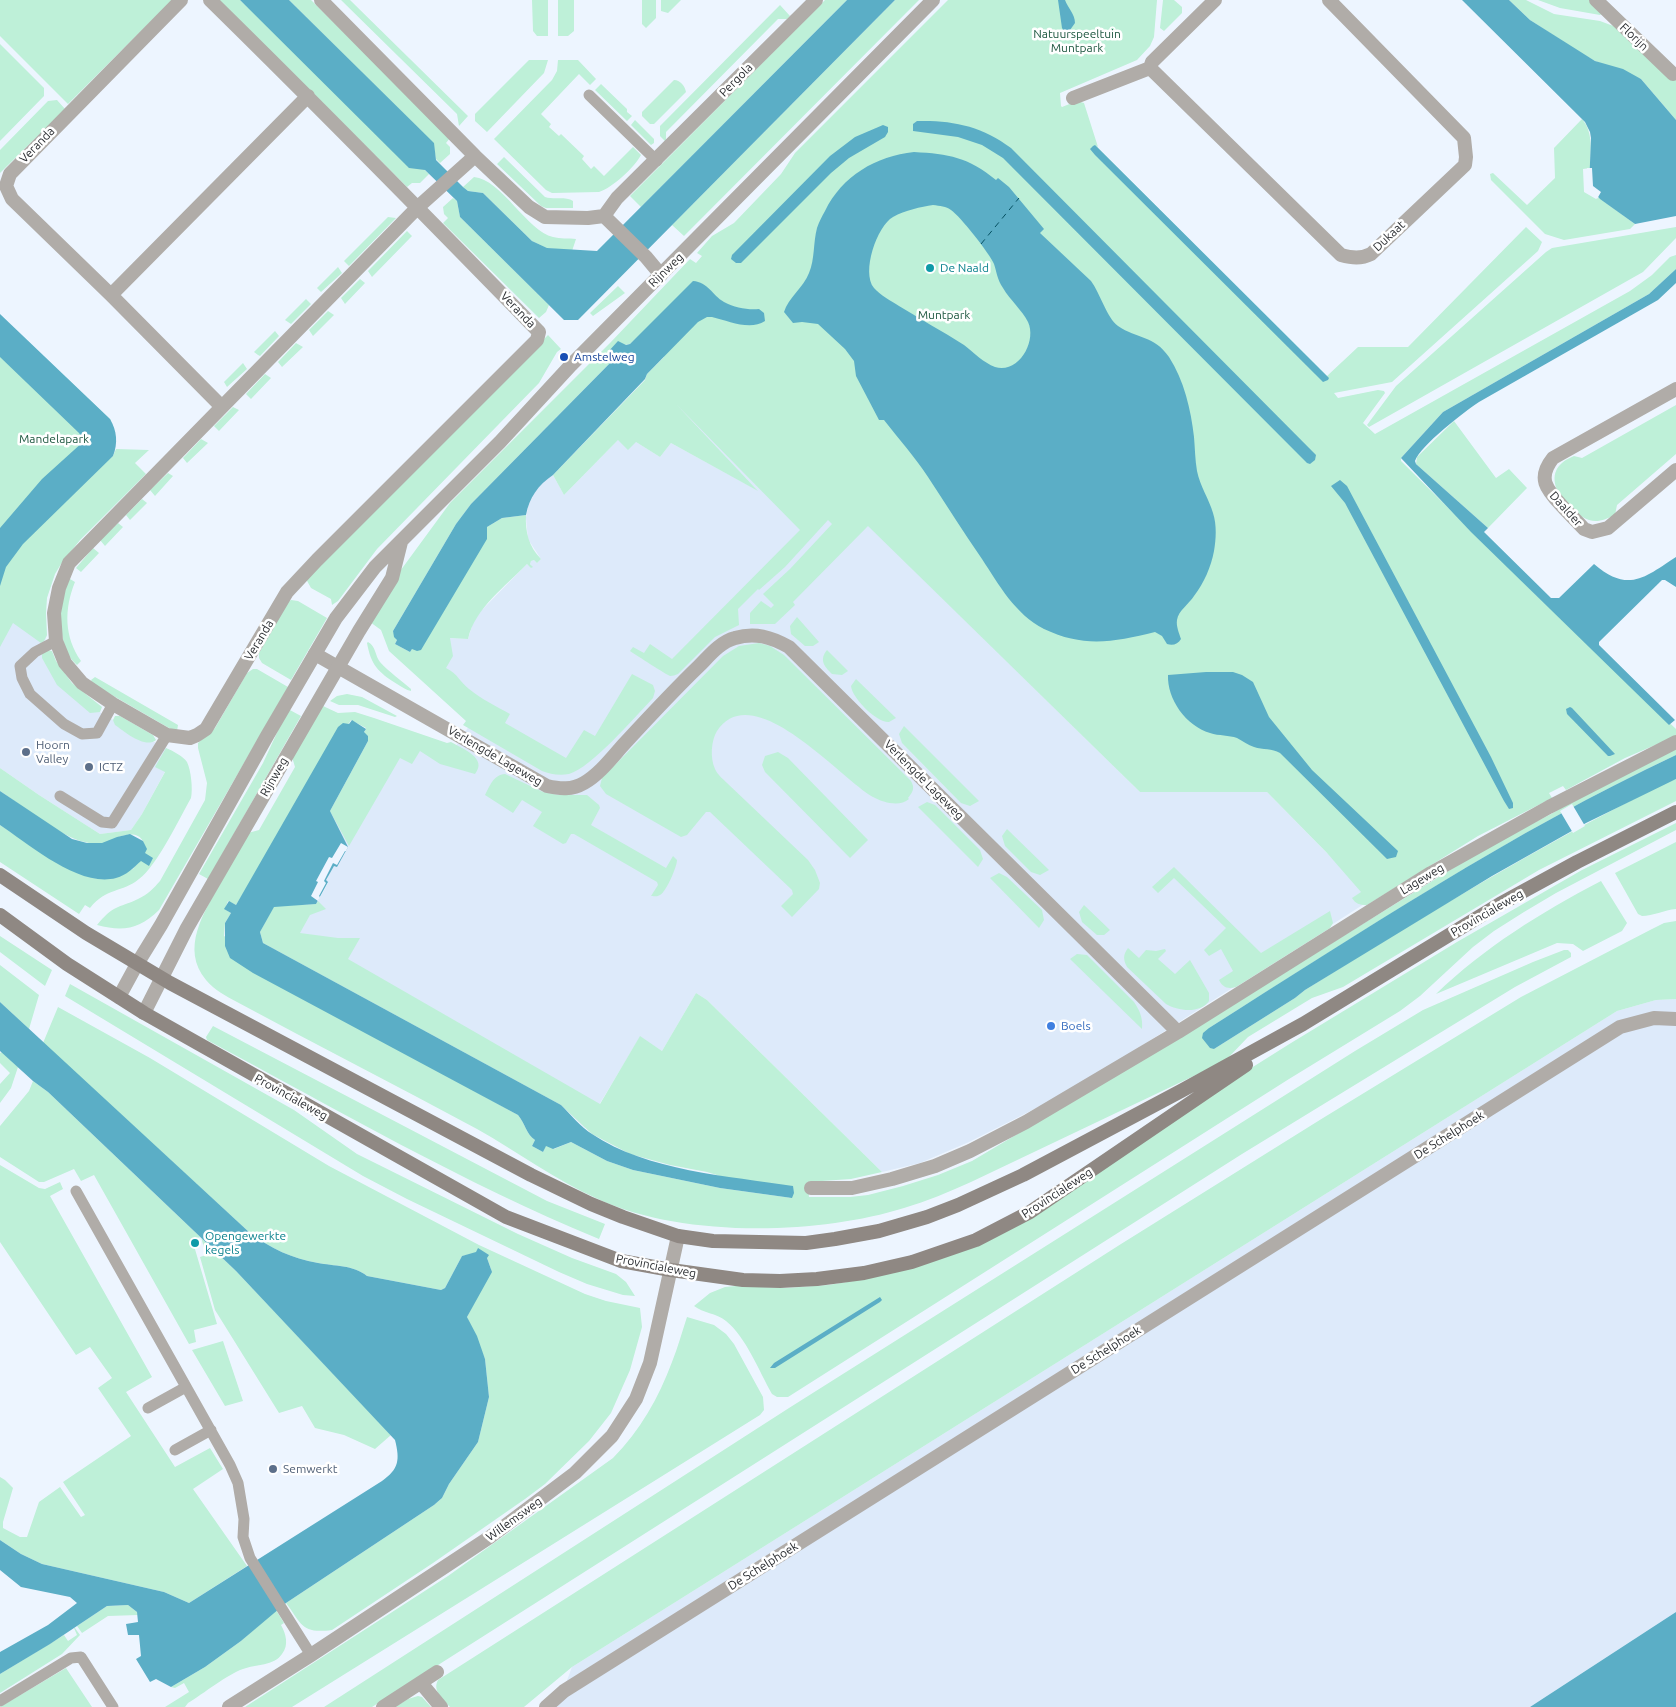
<!DOCTYPE html>
<html>
<head>
<meta charset="utf-8">
<style>
  body { margin:0 }
  canvas { display:block; background:#edf5ff }
</style>
</head>
<body>
<canvas width="1676" height="1707"></canvas>
<script>
const ctx = document.querySelector('canvas').getContext('2d');
ctx.lineJoin = 'round';
function fillPath(path, color) { ctx.fillStyle = color; ctx.fill(path, 'evenodd'); }
function stroke(path, color, width, dash) { ctx.strokeStyle = color; ctx.lineWidth = width; ctx.lineCap = dash ? 'butt' : 'round'; ctx.setLineDash(dash || []); ctx.stroke(path); }
function write(font, color, halo, rows, align = 'center') {
  ctx.font = font + ' Ubuntu,sans-serif'; ctx.lineWidth = 5; ctx.setLineDash([]); ctx.textBaseline = 'middle'; ctx.strokeStyle = halo; ctx.fillStyle = color; for (const [text, x, y, turn = 0] of rows) {
    ctx.save(); ctx.translate(x, y); ctx.rotate((+turn || 0) * Math.PI / 180); ctx.textAlign = isNaN(turn) ? turn : align; if (halo) ctx.strokeText(text, 0, 0); ctx.fillText(text, 0, 0); ctx.restore();
  }
}
fillPath(new Path2D(`
  M647,374L849,506L1140,792H1267L1372,899L1113,1064L1064,1094L969,1142L920,1163L882,1172L707,1000L696,993L662,1051L640,1037L585,1128L561,1105L263,943L318,901L328,883L325,881L334,865L337,867L330,811L399,732L448,758L473,720L421,650L449,638L468,639L473,623L480,612L527,564L532,568L530,563L531,561L534,560L537,563L541,559L528,539L526,518L529,501L536,489L544,481L553,475L564,495L618,440L636,442L660,457L671,443L757,490Z
  M0,613L47,635L45,641L61,685L104,715L175,753L142,814L131,830L100,834L39,795L0,768Z
  M1676,999V1612L1530,1707H557L572,1667L1617,1011L1656,1000Z`), '#ddeafa');
fillPath(new Path2D(`
  M0,0H172L68,104L0,36Z
  M219,0H240L429,174L420,183H412L407,187Z
  M289,0H311L450,138L446,143L450,147V154L440,163L436,159L433,143Z
  M341,0H350L468,116L459,126L457,114Z
  M532,0H548V36H537L533,31Z
  M558,0H574V31L568,36H558Z
  M642,0H656V18L646,28L642,24Z
  M661,0H681L668,13L661,11Z
  M825,0H847L641,207L630,196Z
  M895,0H919L684,236L672,225Z
  M948,0H1157L1154,37L1150,46L1137,60L1060,93L1061,106L1062,107L1077,101L1084,103L1098,147L1095,145L1329,378L1327,376L1358,347H1408L1526,227L1542,242L1538,251L1392,382L1334,393L1338,398L1378,390L1384,391L1385,393L1363,423L1375,434L1630,291L1652,275L1670,257L1676,255V269L1649,294L1443,412L1401,458V461L1537,596L1676,729V736L1625,758L1566,790L1563,786L1549,793L1552,798L1478,836L1367,905C1359,905 1356,904 1352,898L1361,892L1327,853L1267,792H1140L868,526L793,602L795,605L775,624H750V613L761,601L771,608L774,605L763,594L790,569L832,524L828,520L785,567L759,590L758,589L738,609L739,625L715,637L678,674C675,675 673,676 670,676C667,675 636,655 630,651L633,647L644,653L650,644L672,659L800,530L675,403L758,491L671,443L660,457L636,442L628,450L618,440L564,495L553,475L645,380L647,374L664,357L641,334L630,344L614,347L608,352L612,361L471,504L456,524L393,631L397,640L395,644L410,652L487,527L502,518L526,515C525,532 529,547 541,559L537,563L534,560L531,561L530,564L533,567L531,568L527,564C505,587 475,608 468,639L450,638L453,656L446,668C459,675 459,681 469,689C481,699 496,706 510,714L505,723L566,758L584,730L595,736L632,674L653,685L655,691L653,698C635,717 591,768 569,774C559,776 550,774 542,771L463,725L466,721L389,651L381,630L370,622L395,578L450,503L610,343L690,259L696,263L702,256L697,253L712,236L734,223L781,174L795,153Z
  M1163,0H1174L1182,7V13L1164,31L1160,28Z
  M1509,0H1526L1554,14L1600,21L1616,27L1676,80V120L1641,79L1595,61L1576,50L1530,20Z
  M1538,0H1590L1603,13L1600,15L1560,8Z
  M780,5L790,16L787,19H778L666,132V142L660,136V126Z
  M0,44L44,88V96L0,141Z
  M529,60H548L544,73L487,132L475,121V114Z
  M558,60H578L596,79L590,85L579,74L541,114L551,124L549,127L559,136L561,134L584,156L582,159L591,169L594,166L604,176L633,147L641,155C635,167 612,188 599,192L552,193L546,190L494,139L552,80L557,71Z
  M674,80C680,80 685,86 686,92L654,124H650L642,116V112Z
  M601,84L627,109V112L632,116L627,121L595,90Z
  M57,100L65,109L0,173V150L48,101Z
  M1582,119C1594,133 1590,151 1590,168L1583,169L1584,192L1596,199L1598,197L1635,224L1630,229L1564,240L1545,234L1491,180L1490,174L1493,173L1527,205L1555,178L1554,148Z
  M635,120L654,139V143L651,145L631,125Z
  M504,157L545,197C554,200 566,196 573,201V208H546L541,206L497,164Z
  M474,177C501,179 528,232 553,237C560,239 569,238 576,239L572,251L546,248L532,241L483,193L468,191L463,187Z
  M453,198L457,201L460,217L549,305L546,312L539,318L443,223L448,218L444,214L443,207Z
  M388,217L396,218L349,266L344,261Z
  M1676,227V238L1643,272L1369,427L1367,425L1396,386L1546,252L1552,248Z
  M407,231L412,236L372,277L368,271Z
  M338,267L342,273L321,292L317,288Z
  M360,279L365,283L345,304L341,298Z
  M618,286L625,293L593,316L590,313Z
  M306,299L311,304L291,324L285,320Z
  M328,311L334,315L313,336L309,330Z
  M0,315L111,420L104,463L113,456L116,449L149,450L135,463L146,474L80,540L61,564L55,574L47,598L46,613L47,635L44,641L41,643L13,623L0,647Z
  M275,331L279,336L260,356L258,355L254,352Z
  M548,335L561,349L557,352L539,383L377,549L338,601L332,605L331,599L311,588L306,579Z
  M296,343L303,347L282,367L278,362Z
  M243,363L247,369L227,387L224,382Z
  M265,374L271,378L251,399L246,394Z
  M1676,405V454L1617,505L1615,515C1606,519 1598,523 1589,520C1580,517 1576,511 1570,505C1566,501 1559,495 1557,490C1550,472 1559,462 1574,456L1582,458Z
  M233,407L239,410L219,431L214,426Z
  M1454,421L1496,478L1509,469L1527,488L1488,528L1416,464L1417,457Z
  M201,439L208,443L187,463L183,458Z
  M168,473L173,476L155,496L150,490Z
  M142,499L147,503L130,520L126,515Z
  M118,523L123,527L105,546L100,540Z
  M93,548L99,553L81,572L76,568Z
  M70,579L75,582C64,609 64,637 81,661L77,665C61,652 59,622 62,602C63,595 66,587 69,580Z
  M291,600L298,601L327,618L291,680L262,663L259,658V653L287,603Z
  M797,617L819,642L813,646H805L791,634L790,626Z
  M368,642C376,646 375,656 380,662C389,672 401,680 411,689V691C406,690 402,687 397,684C378,672 371,665 367,643Z
  M759,643L770,646L784,655L911,781C915,788 913,792 908,798L909,799C900,807 884,803 873,797C841,779 753,676 717,731C711,741 710,758 715,769C717,774 723,779 727,783L808,860L815,870L820,883L819,889L792,917L781,906L793,894L792,890L710,812H706L687,835L681,837L606,794L600,786L602,778L723,656L739,646Z
  M47,650L52,651L56,661L72,683L102,707L100,712L90,713L57,685L42,658V654Z
  M827,650L848,671L842,675L832,674C824,666 819,660 827,650Z
  M253,669H257L288,687L159,910C140,929 123,932 97,925C114,904 117,909 138,899C147,895 154,888 160,881L205,800L207,783L198,748V743L215,728L247,673Z
  M95,677L178,725L177,731L169,728L98,687L92,682L91,680Z
  M856,679L896,718L889,722C877,723 852,698 851,686Z
  M347,694L362,697L397,716L395,717L358,705H339L330,701L337,696Z
  M323,706L338,713L355,712L374,718L447,743L451,742C463,749 488,758 475,774L440,764L420,751L412,764L400,758L349,846L330,811L368,741V736L364,733L366,728L351,720L236,905L228,901L225,909L231,913L225,923L224,936L460,1083L518,1115C525,1123 526,1134 535,1140L532,1146L543,1152L546,1145L554,1149L571,1142L607,1161L633,1170L720,1188L792,1198L707,1172L670,1165L630,1154L592,1134L561,1105L263,943L260,932L274,906L316,904L318,901L326,909L310,915L300,933L338,938H360L348,959L600,1104L640,1036L662,1051L696,993L707,1000L882,1172L851,1179L807,1182L809,1197H850L868,1195L903,1186L938,1175L972,1161L1154,1053L1489,846L1551,814L1580,797L1676,749V755C1512,832 1362,932 1209,1028L1214,1049L1295,998L1305,990C1423,916 1541,845 1665,783L1676,779V801L1539,870L1343,987L1312,998L1248,1037L1228,1058L1200,1073L971,1182C949,1192 927,1201 904,1208C818,1235 681,1238 598,1199C555,1180 518,1152 477,1129C397,1086 317,1045 237,1002C226,996 214,990 206,980C180,949 204,912 220,884C229,867 238,850 248,833L259,830L295,767L292,757Z
  M288,709L301,716L208,879L199,874L263,763Z
  M115,716H120L153,735L156,740C145,749 125,732 115,725L113,720Z
  M904,726L979,801L970,806L961,803L902,743L899,734Z
  M166,748C173,751 183,756 187,762C191,770 193,789 191,798C179,819 157,866 139,879C122,893 107,887 90,908L85,905L79,914L0,862V825L61,865L78,873L94,878L102,879L133,869L145,852C145,849 144,844 143,841C135,827 114,839 104,843C99,844 91,844 85,842C62,838 21,805 0,791V768L39,795L100,834L131,830L142,814L165,772L155,767Z
  M778,752L788,758L868,840L850,858L765,772L762,765L765,756Z
  M505,774L543,792L558,795H587L599,805L600,808L591,825L666,868L673,856L677,860C677,867 666,892 660,895C657,897 655,896 651,896L658,885L657,882L574,834H571L566,843L563,844L533,826L542,812L522,800L513,813L485,795C490,786 493,775 505,774Z
  M927,802L935,805L980,850L983,859L978,867L918,807Z
  M1676,823V830L1556,893L1524,912L1494,931L1473,947L1420,996L1400,1011L1289,1079L788,1397H777L772,1394C759,1371 746,1337 726,1321C716,1313 703,1313 694,1306L710,1293L725,1287L736,1286L786,1288L828,1285L866,1279L957,1253L1291,1043L1457,942L1582,870Z
  M1007,829L1049,870L1040,875L1031,872L1005,846L1002,836Z
  M1676,842V909C1664,910 1653,916 1642,916L1638,914L1615,873Z
  M1174,867L1261,953L1330,911L1333,923L1330,928L1236,987C1228,989 1223,988 1219,980L1233,971L1221,949L1209,956L1204,950L1226,928L1174,878L1158,893L1152,887Z
  M999,873L1007,877L1042,910L1044,920L1039,928L990,878Z
  M1601,881L1627,923L1622,931L1583,951L1573,944L1557,943L1436,994C1485,947 1540,913 1601,881Z
  M1084,905L1110,930L1104,935H1097L1082,922L1079,912Z
  M1676,921V999L1656,1000L1617,1011L572,1667L524,1707H450C443,1699 432,1691 438,1680L1121,1244L1323,1118L1521,997L1652,929L1664,923Z
  M0,936L52,970L45,986L0,952Z
  M1128,948L1139,958L1146,950L1156,951L1165,949L1166,951L1158,959L1175,974L1190,960L1209,993V1001C1200,1014 1178,1011 1166,1004L1127,967C1123,959 1123,955 1128,948Z
  M1564,950H1568L1571,953V957L1515,987L1242,1154L372,1707H324L789,1408L1355,1051L1423,1010L1533,962Z
  M1077,954L1087,955L1134,1002C1140,1011 1143,1018 1142,1029L1070,959Z
  M0,965L39,995L29,1029L0,1002Z
  M70,984L294,1110L357,1154L518,1234L572,1258L616,1274L626,1282L635,1296L623,1295L587,1284L559,1272L407,1199L363,1176L65,996Z
  M58,1007L150,1058L329,1166L479,1245L585,1294L606,1301L640,1308L642,1327L630,1370L611,1413L589,1441L545,1484L525,1499L433,1563L332,1630C301,1634 302,1624 286,1603L434,1505L442,1498L449,1484L478,1442L489,1397L485,1359L467,1317L491,1269L487,1258L476,1253L462,1256L445,1288L441,1290L367,1276C354,1265 333,1266 318,1263C291,1258 272,1249 250,1233L43,1043Z
  M213,1026L547,1201L605,1224L599,1239C463,1183 336,1109 207,1040L206,1037Z
  M2,1052L18,1067L11,1088L0,1103V1084L10,1073L0,1063V1053Z
  M33,1081L48,1092L236,1271L391,1435L375,1449L344,1435L315,1428L302,1406L279,1413L215,1310L200,1257L206,1255L201,1237L192,1239L217,1324L194,1330L196,1342L189,1344L94,1175L81,1181L74,1169L44,1182H39L0,1157V1126L29,1091Z
  M0,1165L39,1188L45,1189L60,1182L63,1189L50,1196L152,1377L126,1392L175,1467L210,1448L223,1469L193,1489L247,1566L189,1603L164,1592L42,1564L21,1554L0,1540V1477L5,1480L13,1488L3,1522V1528L20,1537H27L39,1502L60,1487L81,1517L85,1515L63,1482L131,1436L98,1388L112,1378L90,1347L76,1355L0,1242Z
  M687,1317L714,1325L726,1334L734,1344L763,1397L764,1410L760,1415L292,1707H245L448,1576L613,1458C640,1431 659,1397 672,1362C678,1347 682,1332 687,1317Z
  M223,1341L243,1401L225,1406L192,1350Z
  M128,1605L137,1612L138,1615L108,1616L82,1633L77,1626L107,1606Z
  M276,1610L284,1623L281,1625C286,1634 289,1645 282,1654C274,1666 256,1664 243,1669C228,1674 203,1694 188,1703L185,1707H165L189,1692L184,1683L175,1688L171,1687L205,1667L241,1641Z
  M74,1628H75L80,1635L62,1654L0,1693V1674L64,1635L68,1641L77,1635Z
  M66,1668L92,1707H0Z
  M418,1696L422,1697L431,1707H395L408,1699Z`), '#bef0d8');
fillPath(new Path2D(`
  M240,0H289L434,143L436,160L463,187L468,191L483,193L532,241L547,248L597,251L847,0H895L578,320H564L460,217L457,201L427,172L425,170L409,168Z
  M1058,0H1065C1068,8 1075,14 1075,23L1070,30L1064,31L1062,28Z
  M1462,0H1509L1530,20L1595,61L1623,69L1641,79L1676,120V216L1635,224L1600,199L1589,187L1591,138L1590,132L1585,122Z
  M917,121C952,120 982,126 1011,148L1316,455L1315,460L1310,464L1307,463L1003,158L982,145L958,137L913,131V124Z
  M883,125L888,127V132L885,137L849,158L831,173L741,263H736L731,259L732,255L830,156L855,137Z
  M1095,145L1327,376L1329,378L1328,380L1323,382L1315,374L1095,155L1090,149L1093,146Z
  M914,152C949,154 968,157 996,180L998,178L1009,187L1044,229L1040,233L1091,281C1100,293 1107,318 1118,326C1137,339 1154,335 1169,357C1184,380 1191,410 1194,437C1195,448 1195,460 1197,471C1200,486 1209,499 1213,513C1217,525 1216,540 1214,551C1211,567 1204,583 1194,596C1189,604 1178,611 1177,620C1176,626 1179,633 1181,639C1178,644 1173,646 1167,644L1162,636L1155,632C1114,642 1084,648 1044,629C1015,614 999,585 982,559C963,532 946,504 928,477C915,457 898,438 884,420H879L856,376L854,361L845,349L818,324L802,322L793,323L784,312C788,298 804,287 809,273C815,259 813,243 817,228C819,222 822,216 825,211C842,176 876,156 914,152ZM933,205C940,206 946,206 951,210C960,216 990,254 994,264C997,273 997,279 1003,288C1010,300 1022,310 1028,322C1037,341 1019,374 995,367C984,363 973,352 964,345C942,331 920,319 899,306C891,301 880,295 874,288C861,272 877,226 893,217C905,210 921,207 933,205Z
  M1676,269V283L1658,300L1479,402C1465,411 1420,446 1415,461L1416,464L1488,528L1484,532L1551,598H1559L1594,564C1628,593 1644,578 1676,557V587L1665,580H1662L1599,642V645L1675,720L1669,725L1471,532L1401,458L1443,412L1649,294Z
  M693,281C708,282 712,295 724,302C735,308 748,310 759,309L764,313L765,321C750,331 729,321 712,317H707L698,322L647,374L645,379L553,475C538,485 529,498 526,515L502,518L487,527V539L421,650L417,651L412,649L410,652L395,644L397,640L394,637L393,631L456,524L471,504L612,361L611,357L608,352L618,341L626,345L630,344Z
  M0,314L110,419C117,431 118,443 113,456L23,544L6,567L0,586V528L42,479L84,441L79,433L0,357Z
  M1340,480L1347,486L1491,757L1513,803V808L1509,809L1504,801L1345,503L1331,486Z
  M1206,672H1233L1242,675L1253,682L1269,717L1312,770L1398,851L1396,857L1387,859L1280,753C1272,748 1263,750 1254,747C1248,745 1243,741 1237,738C1229,735 1219,736 1210,733C1186,726 1167,699 1168,675Z
  M1570,707L1572,708L1615,754L1610,756H1608L1567,714L1566,709Z
  M352,720L366,729L364,732L368,736V741L330,811L348,847L337,867L334,866L326,880L328,882L316,904L274,907L260,932L263,943L561,1105C571,1115 581,1127 592,1134C647,1171 729,1176 793,1186L794,1193L792,1198L720,1188L633,1170L607,1161L571,1142L553,1149L546,1146L543,1152L532,1146L535,1140C526,1134 525,1123 518,1115L253,973L230,958L225,946V923L231,913L224,909L229,901L236,905L338,727L343,723L349,724Z
  M1676,755V779L1586,823L1492,876L1305,990L1295,998L1214,1049L1210,1048L1202,1038L1203,1033L1209,1028C1361,932 1512,832 1676,755Z
  M0,791L72,839L87,843H102L117,837L130,834L143,841L147,849L145,853L153,858L149,866L141,861C133,868 127,875 116,878C79,888 29,844 0,825Z
  M0,1002L250,1233C272,1249 291,1258 318,1263C333,1266 354,1265 367,1276L441,1290L445,1288L462,1256L476,1252L478,1248L489,1255L487,1258L492,1272L467,1317L477,1336L485,1359L489,1397L478,1442L449,1484L442,1498L434,1505L286,1603L241,1641L205,1667L171,1687L156,1679L150,1682L136,1659L141,1656L139,1635H128L126,1624L138,1622L137,1612L128,1605L107,1606L50,1644L0,1674V1652L48,1625L77,1603L70,1597L21,1587L0,1570V1540L21,1554L42,1564L164,1592L189,1603L382,1481C399,1469 400,1460 395,1440L236,1271L48,1092L33,1081L0,1051Z
  M880,1297L882,1300L880,1302L775,1368H770L774,1363Z
  M1676,1612V1707H1530Z`), '#5baec6');
fillPath(new Path2D(`
  M1587,168H1592L1593,186L1601,192L1597,199L1587,188Z
  M1572,804L1585,826L1573,833L1560,811Z
  M341,843L348,847L346,851H345L337,865L333,863L324,881L326,883L319,896L320,897L318,901L311,896L318,882L316,881L329,857L332,858Z`), '#edf5ff');
stroke(new Path2D(`
  M981,244L1019,198`), '#055162', 1, [6, 5]);
stroke(new Path2D(`
  M589,95L657,161
  M56,641L35,652L20,666L22,678L30,694L64,724L82,734L97,733L113,704
  M60,796L102,822L112,823L167,735
  M76,1191L230,1465L238,1483L244,1519L243,1537L250,1558L311,1655
  M148,1408L186,1387
  M175,1450L211,1430
  M0,1701L71,1658L81,1657L113,1707`), '#b0aca8', 11);
stroke(new Path2D(`
  M181,0L10,174L6,186L12,199L111,295L222,407
  M210,0C321,109 430,220 539,332L537,340L317,560L287,592L206,729L197,735L190,738L167,735L113,704L82,683L65,663L56,641L54,613L59,588L69,563L418,207L475,156
  M321,0L475,156L529,207L545,217L588,218L604,216L646,257L661,275
  M1596,0L1673,74
  M1150,68L1341,255C1352,258 1361,259 1371,254L1465,165L1466,157L1464,138L1329,0
  M1073,98L1150,68L1152,62L1215,0
  M604,216L617,198L816,0
  M111,295L308,96
  M1676,389L1553,458C1537,478 1546,489 1562,506C1569,514 1577,521 1584,529L1592,532L1608,528L1676,470
  M315,654L547,786C560,789 572,790 584,783C600,774 613,756 625,743C649,717 673,691 699,666C709,656 720,642 735,638C755,632 771,637 789,647L1178,1032
  M811,1188H852L892,1179L935,1166L970,1151L1026,1122L1178,1032L1431,873L1549,807L1676,742
  M421,1683L441,1707
  M383,1707L437,1672
  M546,1707L564,1691L1620,1027L1654,1018L1676,1019`), '#b0aca8', 14);
stroke(new Path2D(`
  M119,997L137,964L161,925L267,736L336,618L375,567L500,442L571,365L933,0
  M144,1013L187,928L359,631L392,578L401,542
  M229,1707L311,1655L490,1537L575,1473L612,1436L636,1399L650,1363L678,1236`), '#b0aca8', 14);
stroke(new Path2D(`
  M0,875L86,933L170,983L531,1175L591,1204L623,1217L678,1236L713,1241L806,1243L835,1239L879,1231L927,1217L958,1205L1023,1175L1181,1091L1303,1024L1500,904L1577,862L1676,812
  M0,915L67,964L144,1013L506,1217L621,1261L671,1270L743,1280L780,1281L817,1279L864,1273L912,1262L976,1240L1030,1212L1246,1065`), '#8f8883', 14);
for (const [x, y, r, color] of [
  [930,268,5,"#0f9aa8"],
  [564,357,5,"#1a4fb4"],
  [26,752,5,"#5c6f8a"],
  [89,767,5,"#5c6f8a"],
  [1051,1026,5,"#3f7fe0"],
  [195,1243,5,"#0f9aa8"],
  [273,1469,5,"#5c6f8a"]
]) { const dot = new Path2D(); dot.arc(x, y, r, 0, 2 * Math.PI); ctx.fillStyle = color; ctx.fill(dot); stroke(dot, '#fff', 2); }
write('12px', '#205942', '#fff', [
  ["Natuurspeeltuin",1077,34],
  ["Muntpark",1077,48],
  ["Muntpark",944,315],
  ["Mandelapark",54,439]
]);
write('12px', '#2a2d31', '#fff', [
  ["Florijn",1634,37,44],
  ["Pergola",736,80,-45],
  ["Veranda",37,145,-46],
  ["Dukaat",1389,236,-43],
  ["Rijnweg",666,270,-44],
  ["Veranda",518,310,46],
  ["Daalder",1566,509,48],
  ["Veranda",259,640,-59],
  ["Verlengde Lageweg",495,756,30],
  ["Rijnweg",274,777,-60],
  ["Verlengde Lageweg",924,780,45],
  ["Lageweg",1422,879,-31],
  ["Provincialeweg",1487,913,-30],
  ["Provincialeweg",291,1097,29],
  ["De Schelphoek",1449,1135,-32],
  ["Provincialeweg",1057,1193,-33],
  ["Provincialeweg",656,1266,11],
  ["De Schelphoek",1106,1350,-32],
  ["Willemsweg",514,1519,-36],
  ["De Schelphoek",763,1566,-32]
]);
write('12px', '#0d838f', '#fff', [
  ["De Naald",940,268],
  ["Opengewerkte",205,1236],
  ["kegels",205,1250]
], 'left');
write('12px', '#164399', '#fff', [
  ["Amstelweg",574,357]
], 'left');
write('12px', '#4e5e75', '#fff', [
  ["Hoorn",36,745],
  ["Valley",36,759],
  ["ICTZ",99,767],
  ["Semwerkt",283,1469]
], 'left');
write('12px', '#366cbe', '#fff', [
  ["Boels",1061,1026]
], 'left');
</script>
</body>
</html>
